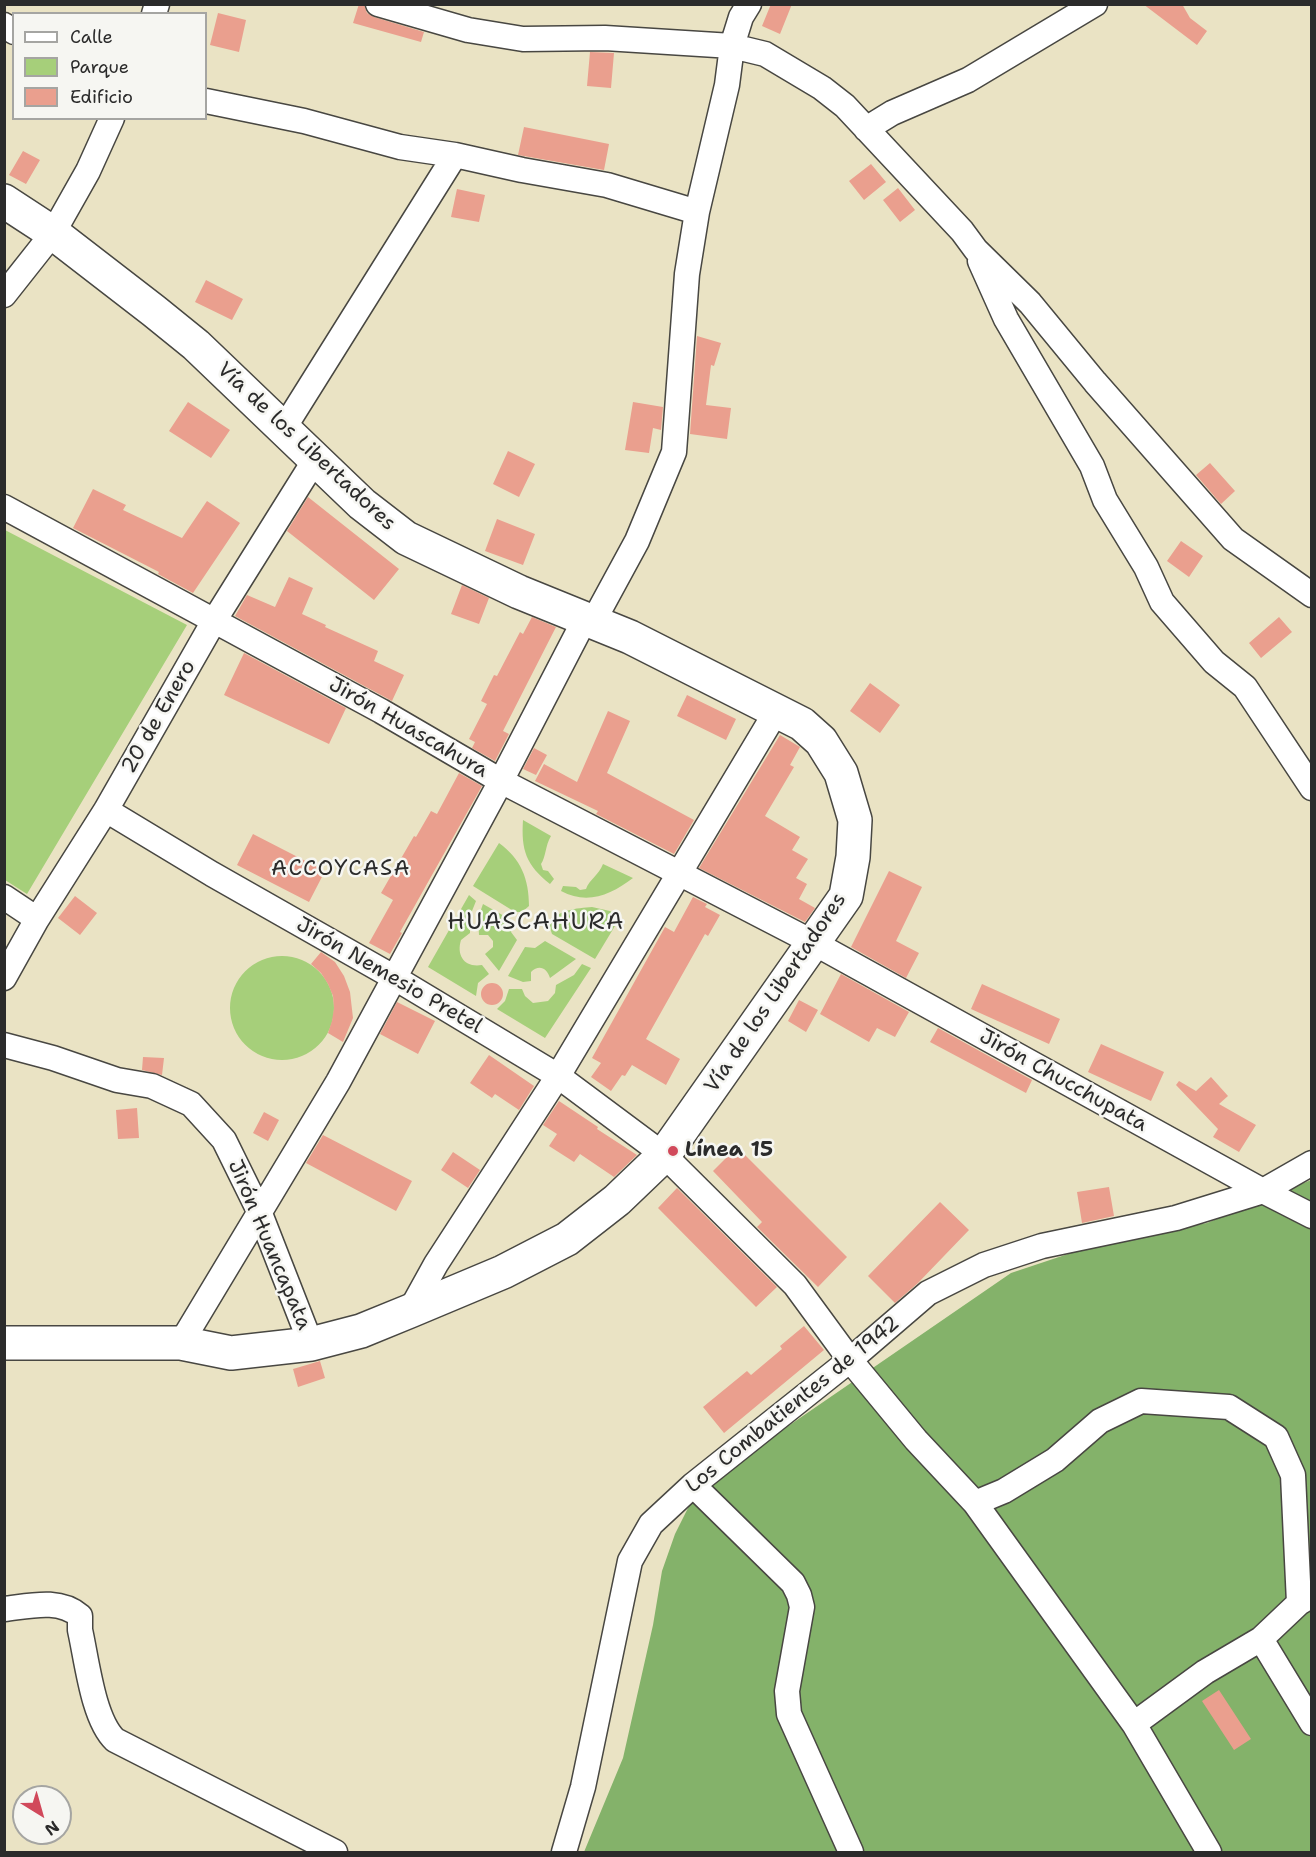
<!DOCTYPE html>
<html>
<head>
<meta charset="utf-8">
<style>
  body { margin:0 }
  #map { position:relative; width:1316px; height:1857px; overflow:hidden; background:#eae3c4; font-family:"Shantell Sans",sans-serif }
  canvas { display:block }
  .frame { position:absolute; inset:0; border:6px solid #2b2b2b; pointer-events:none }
  .legend { position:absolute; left:12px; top:12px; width:195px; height:108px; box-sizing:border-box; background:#f6f6f2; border:2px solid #a5a5a2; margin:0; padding:8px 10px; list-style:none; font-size:18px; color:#2b2b2b }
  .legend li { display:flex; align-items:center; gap:12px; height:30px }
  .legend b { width:30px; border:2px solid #a5a5a2 }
  .north { position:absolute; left:12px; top:1785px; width:60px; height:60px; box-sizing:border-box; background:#f6f6f2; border:2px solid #a5a5a2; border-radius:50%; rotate:143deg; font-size:16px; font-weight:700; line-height:24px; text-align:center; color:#2b2b2b }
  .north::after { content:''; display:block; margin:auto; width:21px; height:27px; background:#d1495b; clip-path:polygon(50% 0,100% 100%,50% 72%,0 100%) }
</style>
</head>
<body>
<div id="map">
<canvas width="1316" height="1857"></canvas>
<div class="frame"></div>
<ul class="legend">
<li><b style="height:8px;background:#fff"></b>Calle</li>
<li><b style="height:16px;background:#a6cf7a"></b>Parque</li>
<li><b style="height:16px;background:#ea9f8e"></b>Edificio</li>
</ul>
<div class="north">N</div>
</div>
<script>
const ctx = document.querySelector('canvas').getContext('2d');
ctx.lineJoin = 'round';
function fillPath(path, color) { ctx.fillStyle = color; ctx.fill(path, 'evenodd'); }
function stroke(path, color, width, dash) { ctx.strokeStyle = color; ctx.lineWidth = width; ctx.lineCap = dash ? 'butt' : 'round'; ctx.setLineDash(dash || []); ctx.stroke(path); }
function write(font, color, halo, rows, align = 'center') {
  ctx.font = font + ' "Shantell Sans",sans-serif'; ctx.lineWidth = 5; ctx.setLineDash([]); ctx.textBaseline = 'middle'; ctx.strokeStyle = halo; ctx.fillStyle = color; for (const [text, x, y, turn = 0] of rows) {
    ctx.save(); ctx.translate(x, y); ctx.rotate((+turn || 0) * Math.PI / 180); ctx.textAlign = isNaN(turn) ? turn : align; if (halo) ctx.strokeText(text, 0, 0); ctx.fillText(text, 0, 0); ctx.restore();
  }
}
fillPath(new Path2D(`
  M5,530L187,625L27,894L5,880Z
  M523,820L551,836C545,846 546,857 541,864L543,870L548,871L554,879L550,884C526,865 521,850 523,820Z
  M499,843C521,859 529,879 529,906L522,912H515L473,886Z
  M603,864L633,878C611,895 587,905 561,891L563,886L576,887L580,890L586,889C589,880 599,875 603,864Z
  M469,895L476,901L470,916V933L461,940C456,956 465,968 482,965L489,974L478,983L476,996L428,967Z
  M483,904L513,921L511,932L517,940L499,971L485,954L493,947V941L488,935H479L478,918Z
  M592,907L610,911L621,916L595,959L552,934L549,925C554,910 578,908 592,907Z
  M545,941L576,959L550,978C547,968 539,964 531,972V981L523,982L508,976L525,947L535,948Z
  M230 1008a52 52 0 1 1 104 0a52 52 0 1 1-104 0Z
  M582,964L591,968L545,1038L497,1009L505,1001L509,989H522L525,996L533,1003L548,1001L555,993L556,985L574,975Z`), '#a6cf7a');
fillPath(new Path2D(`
  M1311,1180V1852H584L623,1758L653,1625L662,1571L675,1534L698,1488L1011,1273L1071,1253L1130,1238L1207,1223Z`), '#84b26a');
fillPath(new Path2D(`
  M359,4H364L367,13L374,17L424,32L421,42L353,23Z
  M771,4H792L780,34L762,26Z
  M1143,4H1182L1190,18L1207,31L1197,45Z
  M218,13L246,20L239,52L210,45Z
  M590,52L614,53L611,88L587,86Z
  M524,127L609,144L604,170L518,155Z
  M23,151L40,160L26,184L9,175Z
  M871,164L886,182L864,200L849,181Z
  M898,188L915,210L900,222L883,200Z
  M457,189L485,195L479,222L451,217Z
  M206,280L243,299L232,320L195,302Z
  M697,336L721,343L714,366L711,365L706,405L731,408L727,439L690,434Z
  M188,402L230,430L211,458L169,431Z
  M633,402L663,407L661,430L653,428L649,453L625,450Z
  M508,451L535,464L519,497L493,484Z
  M1210,463L1235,491L1221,504L1196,475Z
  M93,489L126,505L123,510L182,538L207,501L240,523L193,593L158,574L159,572L73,528Z
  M308,497L399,569L374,600L287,531Z
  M497,519L535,534L523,565L485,551Z
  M1181,541L1203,556L1189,577L1167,561Z
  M289,577L313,588L302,614L326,625L325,627L378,651L374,661L404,675L392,701L235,616L247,595L275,607Z
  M462,585L489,598L479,624L451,614Z
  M532,617L556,627L503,731L509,734L495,761L472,748L475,742L469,739L487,704L481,701L494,675L497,676L520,632L523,634Z
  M1279,617L1292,632L1261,658L1249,643Z
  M244,653L346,708L329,744L224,695Z
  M870,683L900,705L880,733L850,711Z
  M687,695L736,719L726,740L677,716Z
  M608,711L630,721L607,773L694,820L674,854L596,814L598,811L535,781L544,764L577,782Z
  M780,735L800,747L790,765L794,767L765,816L800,837L792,850L808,859L796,878L807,884L799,899L815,908L805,922L699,868Z
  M534,748L547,755L536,775L523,769Z
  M459,773L482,786L400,932L402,933L390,954L369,943L393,900L381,893L414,836L416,837L431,811L437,814Z
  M253,834L325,871L309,902L237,865Z
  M889,871L922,887L896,941L919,953L906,978L851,947Z
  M75,896L97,913L80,935L58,918Z
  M693,897L707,904L705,907L720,915L708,936L705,934L646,1039L680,1059L666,1085L632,1065L625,1076L622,1075L611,1091L591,1077L601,1063L592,1058L665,927L674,932Z
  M321,952L335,962L344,976L350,992L353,1018L343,1042L328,1033L332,1021L334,1008L333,996L328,984L321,973L311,964Z
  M841,974L909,1012L895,1037L877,1028L869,1042L820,1014Z
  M481 994a11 11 0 1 1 22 0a11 11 0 1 1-22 0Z
  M982,984L1060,1019L1049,1044L971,1009Z
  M799,1000L818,1010L806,1032L788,1021Z
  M397,1002L435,1021L418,1054L380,1034Z
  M938,1028L1032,1080L1026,1093L930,1042Z
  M1101,1044L1164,1072L1151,1101L1088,1072Z
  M489,1055L534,1086L519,1110L495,1094L492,1098L470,1083Z
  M143,1057L164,1058L162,1075L142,1070Z
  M1211,1077L1228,1096L1219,1104L1256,1125L1239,1152L1213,1137L1218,1129L1176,1085L1179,1081L1196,1091Z
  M559,1101L598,1127L597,1129L637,1155L614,1177L580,1154L574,1162L549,1146L557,1134L543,1125Z
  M137,1108L139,1138L118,1139L116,1110Z
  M264,1112L279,1120L268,1141L253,1133Z
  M323,1135L412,1181L396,1211L306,1163Z
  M737,1147L847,1257L818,1287L757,1227L762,1222L713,1171Z
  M453,1152L480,1170L468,1188L441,1170Z
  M1109,1187L1114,1216L1082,1223L1077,1192Z
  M677,1188L777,1287L756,1307L658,1208Z
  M940,1202L969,1230L918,1283L895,1303L868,1276Z
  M804,1326L824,1350L724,1433L703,1407L747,1371L751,1375L782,1349L780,1346Z
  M320,1361L325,1378L298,1387L293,1369Z
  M1219,1690L1251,1739L1234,1750L1202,1701Z`), '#ea9f8e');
const minor = new Path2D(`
  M378,4L468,30L523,39L605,38L732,46L765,54L822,88L845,106L962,231L976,250L1030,303L1095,382L1233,539L1312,595
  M154,14L157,4
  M4,25L14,32
  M206,101L304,121L400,147L455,155L522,170L607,185L697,212
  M866,129L892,113L968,80L1095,4
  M980,261L1006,319L1092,466L1105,500L1146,567L1162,602L1214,662L1245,687L1312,788
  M4,295L53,233L88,171L112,118
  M284,428L455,155
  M4,507L381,711L501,781L814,943L1263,1191L1312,1163
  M593,622L637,541L674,452L687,274L697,212L727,85L732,46L741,17L749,4
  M106,810L212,874L395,978L558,1076L664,1155L795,1285L850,1360L916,1440L975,1503L1134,1724L1209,1852
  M4,897L37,919
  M4,978L37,919L106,810L214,621L316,458
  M4,1045L53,1058L117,1080L152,1086L191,1104L224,1140L259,1211L311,1344
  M410,1311L436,1264L558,1076L777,710
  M181,1343L338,1082L501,781L585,619
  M693,1485L793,1583L799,1595L802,1607L787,1691L789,1714L851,1852
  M975,1503L1004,1491L1055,1460L1100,1421L1141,1401L1229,1407L1276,1437L1293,1475L1299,1603
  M1312,1595L1299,1603L1261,1639L1312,1723
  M4,1609C30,1606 59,1598 80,1616V1630C87,1661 93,1719 115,1740L335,1852
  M1134,1724L1205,1672L1261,1639
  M564,1852L583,1787L630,1561L651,1524L693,1485L850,1360L928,1293L984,1265L1042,1246L1176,1218L1263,1191L1312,1216`);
const highway = new Path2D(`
  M4,201L53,233L154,311L196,345L362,504L406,538L519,592L630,637L802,724L821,741L841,773L855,820L853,857L846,896L664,1155L617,1200L567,1239L503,1272L410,1311L361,1331L311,1344L231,1353L181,1343H4`);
stroke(minor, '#484742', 27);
stroke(highway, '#484742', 36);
stroke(minor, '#fff', 24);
stroke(highway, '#fff', 33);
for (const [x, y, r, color] of [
  [673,1151,6,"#d1495b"]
]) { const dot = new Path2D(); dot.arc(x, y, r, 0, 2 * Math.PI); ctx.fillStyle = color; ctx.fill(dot); stroke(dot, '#f6f6f2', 2); }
write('21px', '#2b2b2b', '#f6f6f2', [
  ["Vía de los Libertadores",306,447,43],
  ["20 de Enero",159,717,-60],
  ["Jirón Huascahura",408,728,30],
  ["Jirón Nemesio Pretel",389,976,30],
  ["Vía de los Libertadores",776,993,-56],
  ["Jirón Chucchupata",1063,1081,29],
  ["Jirón Huancapata",269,1245,67],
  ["Los Combatientes de 1942",793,1405,-39]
]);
write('bold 21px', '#2b2b2b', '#f6f6f2', [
  ["Línea 15",685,1151]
], 'left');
ctx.letterSpacing = '1.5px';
write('22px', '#2b2b2b', '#f6f6f2', [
  ["ACCOYCASA",341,869]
]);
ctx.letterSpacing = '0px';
ctx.letterSpacing = '1.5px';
write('24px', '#2b2b2b', '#f6f6f2', [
  ["HUASCAHURA",536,923]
]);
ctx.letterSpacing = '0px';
</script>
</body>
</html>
